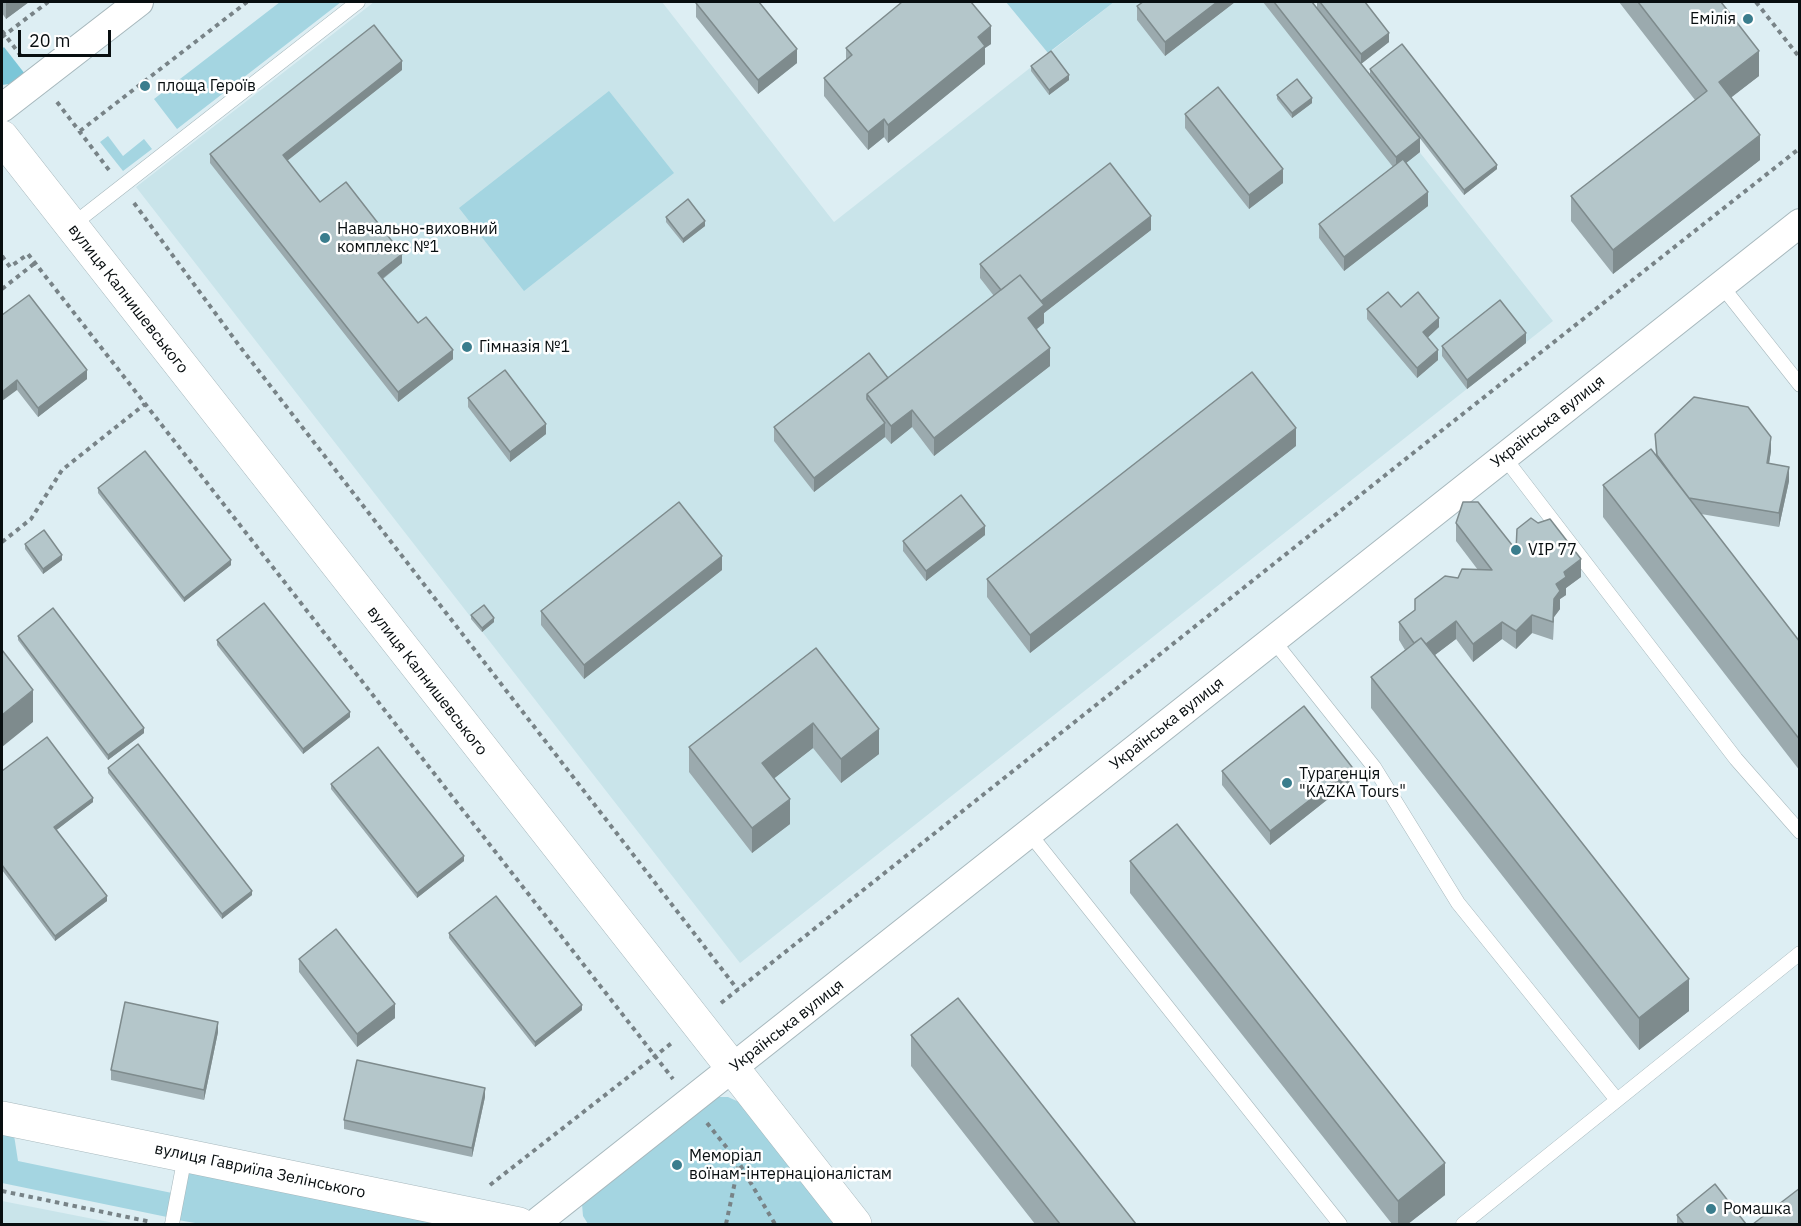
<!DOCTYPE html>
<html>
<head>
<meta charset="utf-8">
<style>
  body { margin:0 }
  #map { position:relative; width:1801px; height:1226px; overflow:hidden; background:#ddeef3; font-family:"IBM Plex Sans",sans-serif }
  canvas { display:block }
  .frame { position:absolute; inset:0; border:3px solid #080e10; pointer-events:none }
  .scale { position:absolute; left:18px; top:30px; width:93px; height:27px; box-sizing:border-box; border:3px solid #080e10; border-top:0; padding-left:8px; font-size:18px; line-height:21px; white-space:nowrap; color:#080e10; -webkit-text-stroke:4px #fff; paint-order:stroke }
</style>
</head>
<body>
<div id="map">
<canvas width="1801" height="1226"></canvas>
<div class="frame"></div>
<div class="scale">20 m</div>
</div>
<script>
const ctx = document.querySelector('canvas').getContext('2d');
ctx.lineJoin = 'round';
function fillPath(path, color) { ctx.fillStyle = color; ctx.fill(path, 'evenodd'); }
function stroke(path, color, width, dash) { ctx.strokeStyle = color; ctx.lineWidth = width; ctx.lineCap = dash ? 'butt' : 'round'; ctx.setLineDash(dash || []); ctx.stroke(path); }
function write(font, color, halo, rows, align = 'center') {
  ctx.font = font + ' "IBM Plex Sans",sans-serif'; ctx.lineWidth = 5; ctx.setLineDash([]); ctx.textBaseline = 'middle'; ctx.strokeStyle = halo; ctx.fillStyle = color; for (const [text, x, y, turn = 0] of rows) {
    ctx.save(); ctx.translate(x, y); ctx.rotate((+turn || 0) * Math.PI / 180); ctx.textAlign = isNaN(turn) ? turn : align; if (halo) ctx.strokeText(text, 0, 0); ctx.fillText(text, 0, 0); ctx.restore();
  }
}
fillPath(new Path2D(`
  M374,2H662L834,222L1114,2H1301L1553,321L740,963L136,187Z
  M2,1201L119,1224H2Z`), '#c9e4ea');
fillPath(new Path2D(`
  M280,2H341L177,129L154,99Z
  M1006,2H1114L1048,53Z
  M609,91L674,173L524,291L459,208Z
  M108,136L123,156L144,139L152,149L123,171L100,142Z
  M715,1097H728L739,1102L836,1224H588L583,1216L582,1204Z
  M2,1132L14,1135L18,1161L172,1193L167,1217L2,1183Z
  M189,1171L445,1224H201L178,1220Z`), '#a4d5e1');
fillPath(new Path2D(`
  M4,47L25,74L9,84L2,85V49Z`), '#7bc6d8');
const service = new Path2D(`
  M71,226L358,2
  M1721,285L1800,385
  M1504,457L1736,759L1800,832
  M1273,640L1374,767L1458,903L1617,1100
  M1029,833L1340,1224
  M172,1224L185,1156
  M1463,1224L1800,953`);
const minor = new Path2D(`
  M2,108L139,2
  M535,1224L1800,223`);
const tertiary = new Path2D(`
  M2,137L855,1224
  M2,1118L519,1224`);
stroke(service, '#a7b8bd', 15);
stroke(minor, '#a7b8bd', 30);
stroke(tertiary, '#a7b8bd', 34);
stroke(new Path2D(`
  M1756,2L1800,58
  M2,31L21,56
  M2,37L48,2
  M57,102L109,170
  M80,131L247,2
  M134,203L241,348L738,990
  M2,256L10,267L28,254L673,1079
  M2,289L35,263
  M2,542L31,519L62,470L145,404
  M721,1003L1412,454L1800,148
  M707,1123L739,1163L775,1224
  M490,1185L673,1042
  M2,1191L151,1222
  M726,1224L739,1163`), '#788387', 4, [4.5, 4.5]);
stroke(service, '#fff', 14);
stroke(minor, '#fff', 28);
stroke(tertiary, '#fff', 33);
fillPath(new Path2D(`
  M2,2H29L6,19L2,13Z
  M1235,2L1165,56L1137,20V6Z
  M1263,2H1312L1420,152L1406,163L1428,206L1344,271L1319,238V224L1393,167Z
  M1317,2H1365L1389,42L1361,64L1317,8Z
  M1619,2H1721L1759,76L1731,97L1760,160L1613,274L1571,221V196L1695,100Z
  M696,3L797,63L758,94L696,17Z
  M991,44L985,48V64L888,143L884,137L868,150L824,96V78L846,60V48Z
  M1031,66L1069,80L1049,95L1031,71Z
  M1370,69L1497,169L1464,195L1370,74Z
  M402,70L287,161L320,202L402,263L383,279L418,323L453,359L398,402L210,163V154Z
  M1277,95L1312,103L1292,118L1277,99Z
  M1185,114L1283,183L1249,209L1185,128Z
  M666,217L705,226L683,243L666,222Z
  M1151,230L1044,313V323L1036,330L1050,366L934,456L912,427L891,444L885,437L814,492L774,441V427L888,378L994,296L980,278V264Z
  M1401,307L1439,327L1427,338L1438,360L1417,378L1367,319V309Z
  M2,315L87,379L38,417L17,390Z
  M1526,343L1467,389L1442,356V346Z
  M468,398L546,434L510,462L468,407Z
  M1655,434L1771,451L1769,463L1789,481L1779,527L1701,514L1800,642V771L1603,517V485L1656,456Z
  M1296,446L1030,653L987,597V579Z
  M98,488L231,565L184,602L98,493Z
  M1456,523L1581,577L1566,588V595L1560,599V609L1554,617L1553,640L1532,633L1516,649L1502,639L1473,662L1456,639L1435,655L1689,1011L1639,1050L1371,708V677L1405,650L1399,640V622L1458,578L1478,570L1456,541Z
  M985,535L926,581L903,551V541Z
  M25,544L62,560L43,574L25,549Z
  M722,570L584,679L541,625V611Z
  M471,615L494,622L482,632L471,619Z
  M18,636L144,733L108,760L18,640Z
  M217,640L350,717L303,754L217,645Z
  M816,648L879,754L841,783L813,748L774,778L790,824L752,853L689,772V747Z
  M108,768L252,895L222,919L108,773Z
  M2,771L93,802L56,830L107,901L55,941L2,870Z
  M1222,771L1352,780L1270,845L1222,785Z
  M331,784L464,861L417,898L331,789Z
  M1130,861L1445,1195L1408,1224H1392L1130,893Z
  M449,933L582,1010L535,1047L449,938Z
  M299,959L395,1018L357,1047L299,972Z
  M218,1032L204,1100L111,1080V1070Z
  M911,1035L1136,1224H1035L911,1066Z
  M485,1097L472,1157L344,1129V1120Z
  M1677,1215L1746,1224H1677Z`), '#9baaae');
fillPath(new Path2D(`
  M6,2H29L6,19Z
  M1217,2H1235L1165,56V42Z
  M991,26V44L985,48V64L888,143V125L978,37Z
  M1389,33V42L1361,64V54Z
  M797,49V63L758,94V80Z
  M1759,51V76L1719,107V82Z
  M402,61V70L283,164V155Z
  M1069,75V80L1049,95V90Z
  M1312,98V103L1292,118V113Z
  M884,119V137L868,150V132Z
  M1760,135V160L1613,274V250Z
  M1420,138V152L1396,171V157Z
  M1497,165V169L1464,195V190Z
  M1283,169V183L1249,209V195Z
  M1428,192V206L1344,271V257Z
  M1151,216V230L1044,313V323L1028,336V318L1039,303Z
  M705,221V226L683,243V239Z
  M402,254V263L378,282V273Z
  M1439,318V327L1423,342V332Z
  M1526,333V343L1467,389V380Z
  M1050,348V366L934,456V438Z
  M453,350V359L398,402V392Z
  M1438,350V360L1417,378V368Z
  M87,370V379L38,417V408Z
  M17,380V390L2,401V392Z
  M912,410V427L891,444V426Z
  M885,423V437L814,492V478Z
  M546,424V434L510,462V452Z
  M1296,428V446L1030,653V635Z
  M1771,437V451L1767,476V463Z
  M1789,467V481L1779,527V513Z
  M985,526V535L926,581V571Z
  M62,555V560L43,574V569Z
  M722,556V570L584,679V665Z
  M1581,559V577L1566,588V595L1560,599V609L1554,617L1553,640L1554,599L1556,584L1564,572Z
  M231,560V565L184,602V598Z
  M1532,615V633L1516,649V631Z
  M494,618V622L482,632V628Z
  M1456,621V639L1419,667V649Z
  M1502,622V639L1473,662V644Z
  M33,690V722L2,747V715Z
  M350,712V717L303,754V749Z
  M813,723V748L762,788V763Z
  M144,728V733L108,760V755Z
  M879,729V754L841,783V759Z
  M1352,767V780L1270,845V831Z
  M93,798V802L54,832V827Z
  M790,799V824L752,853V828Z
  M464,856V861L417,898V893Z
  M252,891V895L222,919V914Z
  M107,896V901L55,941V936Z
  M1689,979V1011L1639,1050V1018Z
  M395,1004V1018L357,1047V1034Z
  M582,1005V1010L535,1047V1042Z
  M218,1022V1032L204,1100V1090Z
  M485,1088V1097L472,1157V1148Z
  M1445,1163V1195L1408,1224H1398V1201Z`), '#7e8b8d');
const building = new Path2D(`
  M697,2H759L797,49L758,80L696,3Z
  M902,2H971L991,26L978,37L985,46L888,125L884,119L868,132L824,78L852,55L846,48Z
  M1143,2H1217L1165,42L1137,6Z
  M1274,2H1312L1420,138L1396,157Z
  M1320,2H1365L1389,33L1361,54Z
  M1638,2H1721L1759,51L1719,82L1760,135L1613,250L1571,196L1707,91Z
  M374,25L402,61L283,155L320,202L346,182L402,254L378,273L418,323L426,317L453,350L398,392L210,154Z
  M1402,44L1497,165L1464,190L1370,69Z
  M1051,51L1069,75L1049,90L1031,66Z
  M1297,79L1312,98L1292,113L1277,95Z
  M1218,87L1283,169L1249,195L1185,114Z
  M1403,159L1428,192L1344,257L1319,224Z
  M1110,163L1151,216L1041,301L1020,275L1001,290L980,264Z
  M688,199L705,221L683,239L666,217Z
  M1020,275L1044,305L1028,318L1050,348L934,438L912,410L891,426L867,394Z
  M1388,292L1401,307L1418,292L1439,318L1423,332L1438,350L1417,368L1367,309Z
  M29,295L87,370L38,408L17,380L2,392V315Z
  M1500,300L1526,333L1467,380L1442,346Z
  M869,353L888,378L867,394V399L885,423L814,478L774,427Z
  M505,370L546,424L510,452L468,398Z
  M1252,372L1296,428L1030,635L987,579Z
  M1694,397L1748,407L1771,437L1767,463L1789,467L1779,513L1689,498L1673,477L1657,455L1655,434Z
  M1651,449L1800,642V740L1603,485Z
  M145,451L231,560L184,598L98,488Z
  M961,495L985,526L926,571L903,541Z
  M679,502L722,556L584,665L541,611Z
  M1463,502H1478L1516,550L1517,529L1531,518L1538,523L1550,519L1581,559L1564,572L1566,577L1556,584L1560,591L1554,599L1553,622L1532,615L1516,631L1502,622L1473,644L1456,621L1426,644L1421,638L1414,643L1399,622L1415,610V599L1445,576L1458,578L1462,569L1492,570L1456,523Z
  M44,530L62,555L43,569L25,544Z
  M264,603L350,712L303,749L217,640Z
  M484,605L494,618L482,628L471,615Z
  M53,608L144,728L108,755L18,636Z
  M1421,638L1689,979L1639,1018L1371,677Z
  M816,648L879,729L841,759L813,723L762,763L790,799L752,828L689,747Z
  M2,650L33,690L2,715Z
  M1304,706L1352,767L1270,831L1222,771Z
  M47,737L93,798L54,827L107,896L55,936L2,865V771Z
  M138,744L252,891L222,914L108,768Z
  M378,747L464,856L417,893L331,784Z
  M1177,824L1445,1163L1398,1201L1130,861Z
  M496,896L582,1005L535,1042L449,933Z
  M336,929L395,1004L357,1034L299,959Z
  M958,998L1136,1224H1060L911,1035Z
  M125,1002L218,1022L204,1090L111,1070Z
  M357,1060L485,1088L472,1148L344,1120Z
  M1715,1184L1746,1224H1684L1677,1215Z
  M1800,1188V1224H1753Z`);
fillPath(building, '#b4c6ca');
stroke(building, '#7e8b8d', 1.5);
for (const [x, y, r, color] of [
  [1748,19,6,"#3a7d8d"],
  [145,86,6,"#3a7d8d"],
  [325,238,6,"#3a7d8d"],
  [467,347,6,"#3a7d8d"],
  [1516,550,6,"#3a7d8d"],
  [1287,783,6,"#3a7d8d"],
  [677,1165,6,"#3a7d8d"],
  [1711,1209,6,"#3a7d8d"]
]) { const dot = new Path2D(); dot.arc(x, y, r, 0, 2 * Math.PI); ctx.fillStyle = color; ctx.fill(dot); stroke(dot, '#fff', 2); }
write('16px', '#080e10', '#fff', [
  ["Емілія",1736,19,"right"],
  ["площа Героїв",157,86],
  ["Навчально-виховний",337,229],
  ["комплекс №1",337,247],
  ["Гімназія №1",479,347],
  ["VIP 77",1528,550],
  ["Турагенція",1299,774],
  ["\"KAZKA Tours\"",1299,792],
  ["Меморіал",689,1156],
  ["воїнам-інтернаціоналістам",689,1174],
  ["Ромашка",1723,1209]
], 'left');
write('16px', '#080e10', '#fff', [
  ["вулиця Калнишевського",128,299,52],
  ["Українська вулиця",1548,422,-38],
  ["вулиця Калнишевського",427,681,52],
  ["Українська вулиця",1167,724,-38],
  ["Українська вулиця",787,1026,-38],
  ["вулиця Гавриїла Зелінського",260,1171,12]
]);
</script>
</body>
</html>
